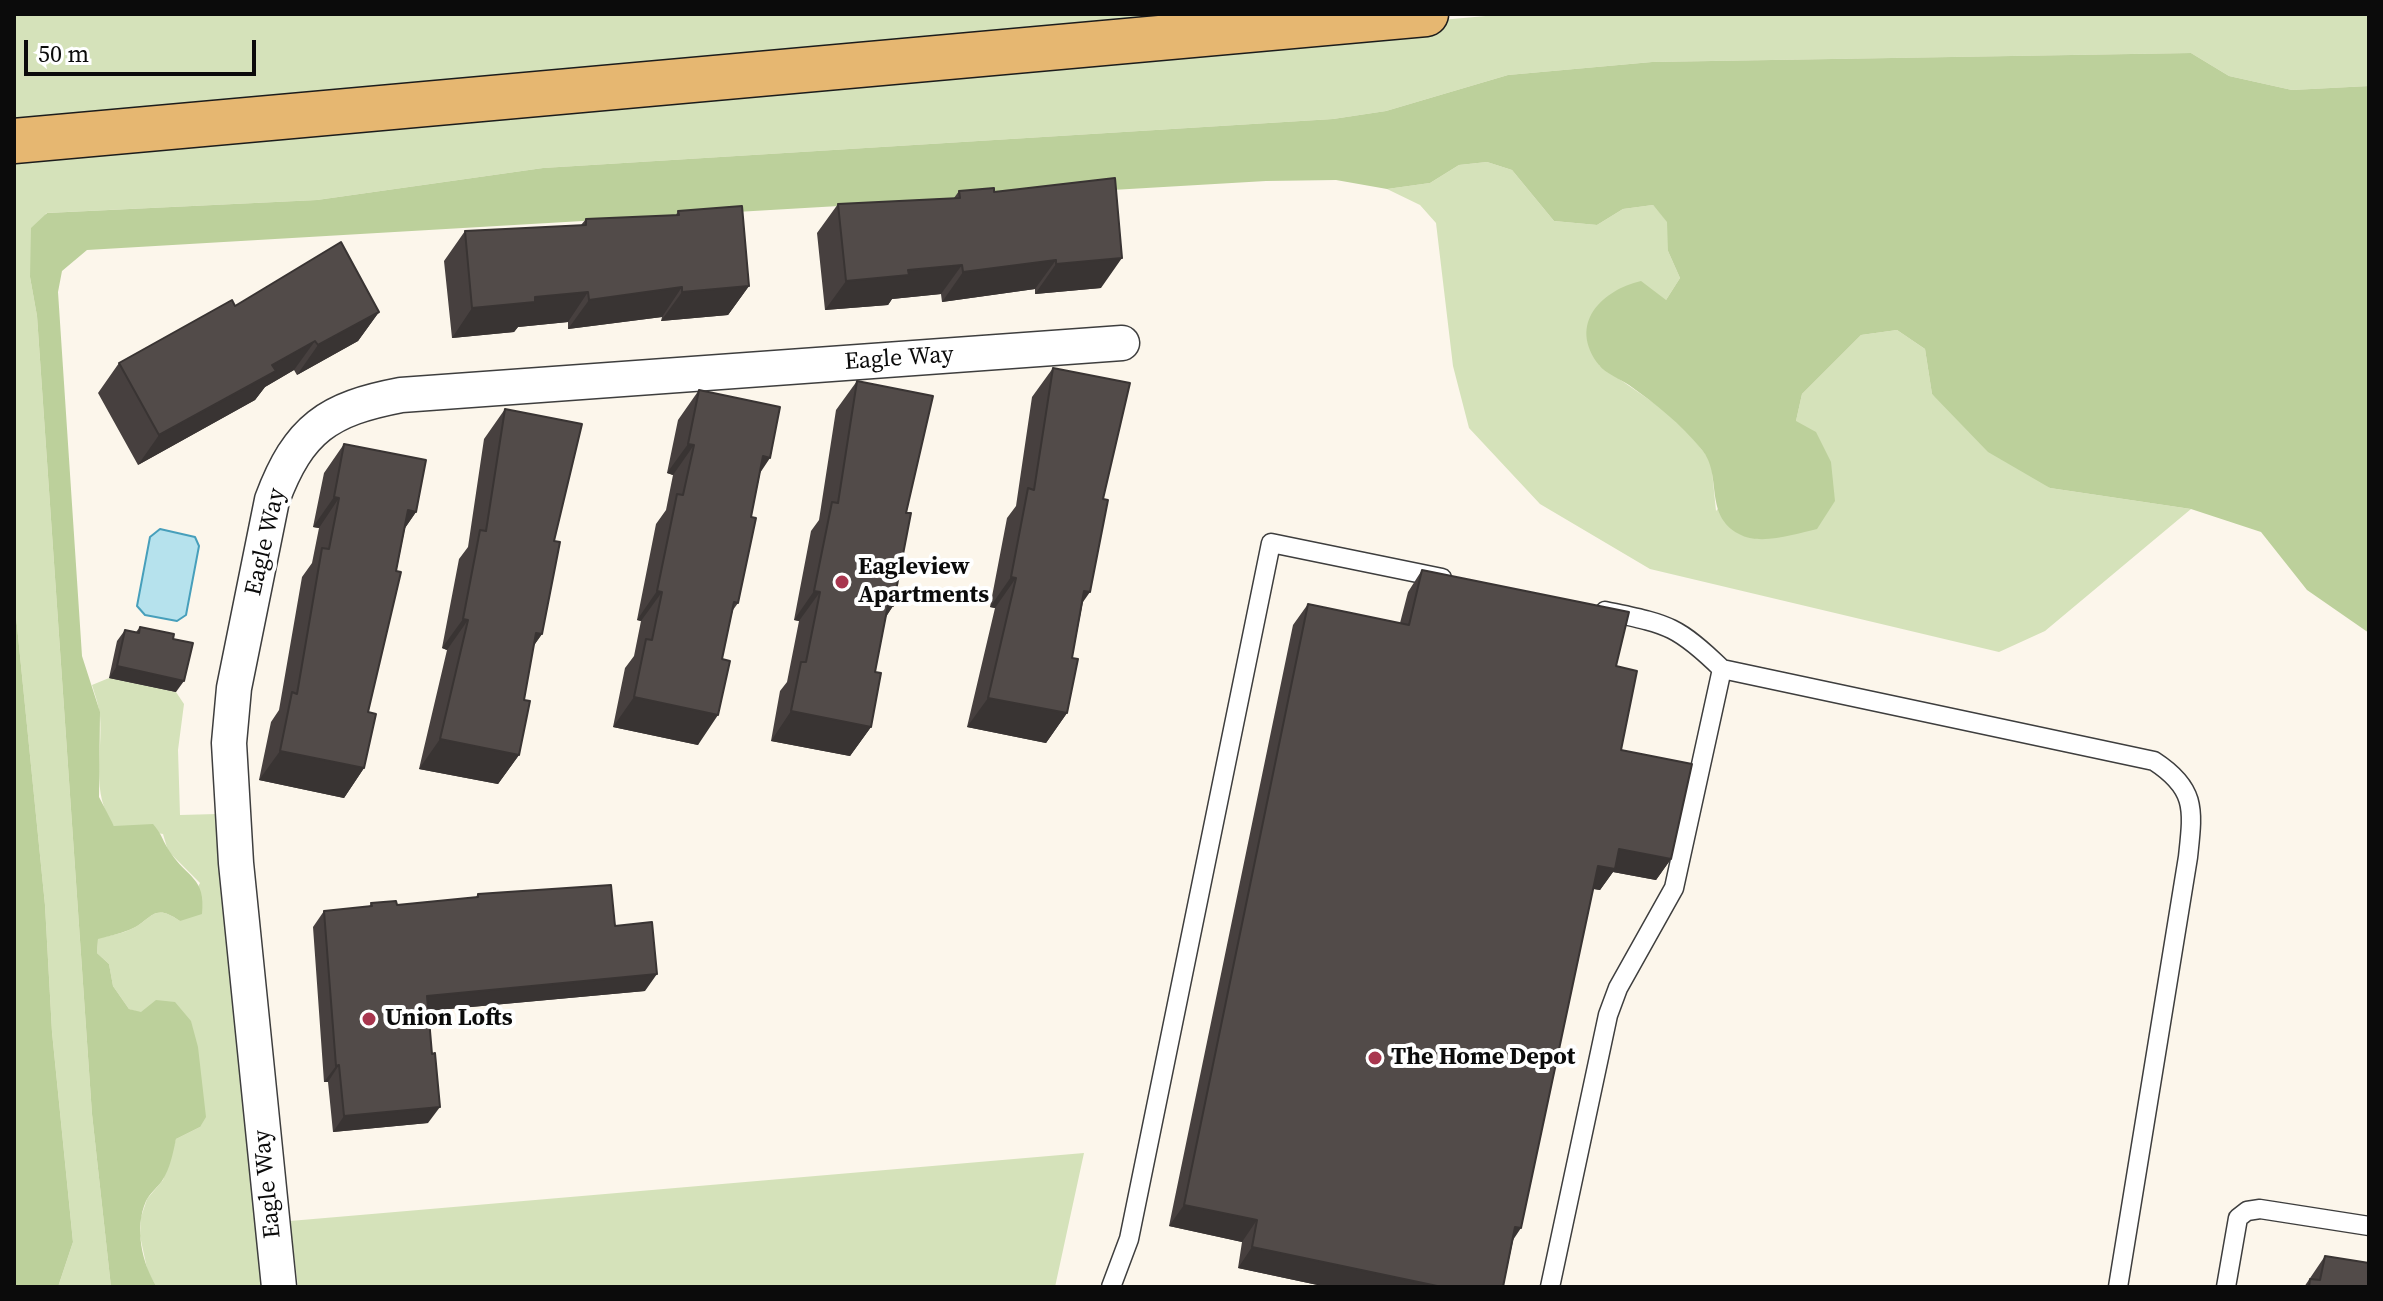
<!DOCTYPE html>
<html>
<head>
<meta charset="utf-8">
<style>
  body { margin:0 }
  #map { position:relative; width:2383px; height:1301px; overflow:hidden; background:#fcf6eb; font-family:"Source Serif 4",serif }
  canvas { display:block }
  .frame { position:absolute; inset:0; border:16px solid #0b0b0b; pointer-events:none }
  .scale { position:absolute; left:24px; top:40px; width:232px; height:36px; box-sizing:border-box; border:4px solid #0b0b0b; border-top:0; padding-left:10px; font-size:24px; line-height:28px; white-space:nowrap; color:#0b0b0b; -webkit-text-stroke:6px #fff; paint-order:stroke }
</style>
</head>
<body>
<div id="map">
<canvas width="2383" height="1301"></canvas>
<div class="frame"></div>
<div class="scale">50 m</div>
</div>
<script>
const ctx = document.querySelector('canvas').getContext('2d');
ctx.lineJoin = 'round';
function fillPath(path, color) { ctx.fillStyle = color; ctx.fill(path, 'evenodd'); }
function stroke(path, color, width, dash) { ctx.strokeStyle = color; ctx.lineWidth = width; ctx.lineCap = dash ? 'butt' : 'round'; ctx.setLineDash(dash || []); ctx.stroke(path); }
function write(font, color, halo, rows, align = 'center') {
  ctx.font = font + ' "Source Serif 4",serif'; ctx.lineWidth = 8; ctx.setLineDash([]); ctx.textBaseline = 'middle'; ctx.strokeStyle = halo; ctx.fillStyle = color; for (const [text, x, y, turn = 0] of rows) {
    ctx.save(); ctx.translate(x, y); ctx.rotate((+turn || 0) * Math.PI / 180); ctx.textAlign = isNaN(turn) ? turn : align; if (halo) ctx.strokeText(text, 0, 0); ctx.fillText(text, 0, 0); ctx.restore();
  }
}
fillPath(new Path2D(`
  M14,14H1325L14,133Z
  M1508,14H2369V86L2292,90L2229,76L2191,53L1652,62L1508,75L1386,111L1333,119L543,168L317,200L46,213L30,277L37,316L92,1114L111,1287H58L73,1242L52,1032L45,905L14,596V148Z
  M1487,162L1512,170L1554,221L1597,225L1623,209L1653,205L1668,222V251L1680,278L1666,300L1599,365L1677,419L1711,461L1716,511L1796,421L1802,394L1861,335L1897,330L1925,349L1932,394L2050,488L2191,509L2045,631L1999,652L1650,569L1540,504L1469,428L1453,366L1436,223L1420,205L1387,189L1430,183L1459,165Z
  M109,678L176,692L184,704L178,750L180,815L217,814L264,1287H157L148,1273L140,1236L141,1217L147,1199L163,1180L176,1139L200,1127L141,1013L129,1009L113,986L109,964L97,953L98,938C108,936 120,934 129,930C152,921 152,901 180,921L200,883L168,851L163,834L114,826C90,793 103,754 100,716C99,706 95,695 92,685Z
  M1084,1153L1055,1287H298L290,1221Z`), '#d5e2ba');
fillPath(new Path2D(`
  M2191,53L2229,76L2292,90L2369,86V633L2307,590L2261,532L2191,509L2050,488L1988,452L1932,394L1925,349L1897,330L1861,335L1802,394L1796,421L1816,432L1831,462L1835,501L1817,529C1795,534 1760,546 1739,534C1703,515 1723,475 1702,450C1680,423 1657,405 1629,385C1620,379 1605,373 1599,365C1567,324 1602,290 1641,281L1666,300L1680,278L1668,251L1667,222L1653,205L1623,209L1597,225L1554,221L1512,170L1487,162L1459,165L1430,183L1387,189L1336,180L1266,181L87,250L62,271L58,292L82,656L100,712L99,797L114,826L153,824C162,834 163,842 170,852C187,878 206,877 202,914L180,921C152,901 152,921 129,930C119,934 108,936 98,939L97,953L109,964L113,986L129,1009L141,1012L156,1000L175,1002L191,1021L198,1047L206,1117L200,1127L176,1139C173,1153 170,1169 162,1181C157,1188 149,1194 146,1201C134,1228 142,1264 157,1287H111L92,1114L37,316L30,277L31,228L47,213L317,200L543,168L1333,119L1386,111L1508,75L1652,62Z
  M14,596L45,905L52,1032L73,1242L58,1287H14Z`), '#bcd09b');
const water = new Path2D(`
  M160,529L195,537L199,546L186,615L177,621L145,615L137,606L150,537Z`);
fillPath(water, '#b6e2ed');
stroke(water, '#479fbb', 2);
const lane = new Path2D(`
  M1605,611C1666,624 1676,624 1722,669L2154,761C2197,789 2193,810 2188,857L2118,1287
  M1111,1287L1129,1239L1271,543L1442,578
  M1550,1287L1608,1015L1618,988L1674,888L1722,669
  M2226,1287L2238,1218L2247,1211L2260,1209L2369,1226`);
const street = new Path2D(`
  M279,1287L236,863L229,743L234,688L272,500C299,428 328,409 401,395L1122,343`);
const primary = new Path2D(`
  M14,141L1426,14`);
stroke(lane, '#3e3e3e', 21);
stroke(street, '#3e3e3e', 37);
stroke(primary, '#1c1c1c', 47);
stroke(lane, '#fff', 18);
stroke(street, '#fff', 34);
stroke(primary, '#e6b771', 44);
fillPath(new Path2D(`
  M959,191L994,192L1101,288L1035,294V289L942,302L941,294L892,299L888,305L825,310L817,233L838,204L954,198Z
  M678,211L749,286L728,315L661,321L662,317L568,329V322L518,327L514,332L452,338L444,261L465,231L581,225L586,219L676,215Z
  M379,312L358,341L297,375L294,370L265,387L255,400L138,465L98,393L119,363Z
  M1053,368L1103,499L1072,658L1067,713L1046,743L967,727L995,608L990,607L1007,518L1016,506L1032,397Z
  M857,381L906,513L893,606L886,617L875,672L871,727L850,756L771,741L780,691L787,682L799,621L794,620L811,531L819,520L836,410Z
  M699,390L760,474L751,517L738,603L733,610L698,745L613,727L625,668L634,656L641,621L637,620L656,524L666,510L673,475L667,473L678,420Z
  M505,409L554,541L542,634L534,645L524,700L519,755L498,784L419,769L447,650L442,648L459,559L468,547L484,439Z
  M344,444L416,512L405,528L368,712L364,768L344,798L259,780L271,722L279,710L302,577L312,563L319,528L313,527L324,473Z
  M1422,570L1616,666L1621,750L1671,859L1656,880L1613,872L1600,890L1593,889L1513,1241L1503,1287H1327L1238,1268L1242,1242L1169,1226L1293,625L1308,604L1400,623L1408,592Z
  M140,627L173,639L176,692L109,678L117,641L125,630L136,632Z
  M478,894L615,926L645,991L428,1011V1123L333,1132L328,1082H324L313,927L324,911L369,907L371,903L397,905L475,898Z
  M2325,1256L2369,1287H2304Z`), '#47403f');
fillPath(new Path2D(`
  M1122,258L1101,288L1035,294L1056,264Z
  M1056,260L1035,289L942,302L963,272Z
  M962,265L941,294L892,299L888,305L825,310L846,281L908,270Z
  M749,286L728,315L661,321L682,292Z
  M682,287L662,317L568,329L589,300Z
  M588,292L568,322L518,327L514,332L452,338L472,308L535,297Z
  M379,312L358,341L297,375L318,345Z
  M315,341L294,370L265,387L255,400L138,465L159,435L272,365Z
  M688,444L694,445L673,475L667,473Z
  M763,456L770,458L750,488Z
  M334,497L339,498L319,528L313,527Z
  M408,510L416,512L396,541Z
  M1011,577L1016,578L995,608L990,607Z
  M657,591L662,592L641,621L637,620Z
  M814,591L820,592L799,621L794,620Z
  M1084,591L1090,592L1069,622Z
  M888,605L893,606L873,635Z
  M463,619L468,620L447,650L442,648Z
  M536,633L542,634L521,664Z
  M117,666L184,681L176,692L109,678Z
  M634,697L718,715L698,745L613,727Z
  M988,698L1067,713L1046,743L967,727Z
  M791,711L871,727L850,756L771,741Z
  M440,739L519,755L498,784L419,769Z
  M280,751L364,768L344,798L259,780Z
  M1619,849L1671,859L1656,880L1613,872L1600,890L1583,887L1598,866Z
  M657,974L645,991L416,1012L427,996Z
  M339,1065L328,1082H324L336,1066Z
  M440,1107L428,1123L333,1132L344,1116Z
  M1184,1205L1257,1220L1242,1242L1169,1226Z
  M1515,1227L1521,1228L1507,1249Z
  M1252,1247L1442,1287H1327L1238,1268Z`), '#393433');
const building = new Path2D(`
  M1115,178L1122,258L1056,264V260L963,272L962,265L908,270L909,275L846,281L838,204L960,198L959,191L994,188V192Z
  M742,206L749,286L682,292V287L589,300L588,292L535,297V302L472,308L465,231L586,225V219L679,215L678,211Z
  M341,242L379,312L318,345L315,341L272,365L276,371L159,435L119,363L232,300L235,306Z
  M1053,368L1130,383L1103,499L1108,500L1090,592L1084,591L1072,658L1078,659L1067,713L988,698L1016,578L1011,577L1028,488L1034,490Z
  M857,381L933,396L906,513H911L893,606L888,605L875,672L881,673L871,727L791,711L801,662H806L820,592L814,591L832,502L838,503Z
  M699,390L780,407L770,458L763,456L751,517L756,518L738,603L734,602L722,659L730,661L718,715L634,697L646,639L652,640L662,592L657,591L677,494L683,495L694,445L688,444Z
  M505,409L582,424L554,541L560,542L542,634L536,633L524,700L530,701L519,755L440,739L468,620L463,619L480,530L486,531Z
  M344,444L426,460L416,512L408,510L396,571L401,572L368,712L376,714L364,768L280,751L292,692L297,694L322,548L329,549L339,498L334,497Z
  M1422,570L1629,612L1616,666L1637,671L1621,750L1692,764L1671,859L1619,849L1615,869L1598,866L1521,1228L1515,1227L1503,1287H1442L1252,1247L1257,1220L1184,1205L1308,604L1409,625Z
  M140,627L174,634L173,639L193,643L184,681L117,666L125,630L139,633Z
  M611,885L615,926L652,922L657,974L427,996L432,1054L435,1053L440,1107L344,1116L339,1065L336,1066L324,911L372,906L371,903L396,901L397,905L478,897V894Z
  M2325,1256L2369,1263V1287H2309L2310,1279L2320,1280Z`);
fillPath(building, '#524b49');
stroke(building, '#393433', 2);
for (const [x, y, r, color] of [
  [842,582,8,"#a8364e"],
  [369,1019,8,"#a8364e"],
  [1375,1058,8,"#a8364e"]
]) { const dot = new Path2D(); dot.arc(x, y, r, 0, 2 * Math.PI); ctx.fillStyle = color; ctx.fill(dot); stroke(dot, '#fff', 3); }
write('24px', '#0b0b0b', '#fff', [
  ["Eagle Way",899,359,-4],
  ["Eagle Way",266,542,-77],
  ["Eagle Way",268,1184,-96]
]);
write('bold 24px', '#0b0b0b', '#fff', [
  ["Eagleview",858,568],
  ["Apartments",858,596],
  ["Union Lofts",385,1019],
  ["The Home Depot",1391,1058]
], 'left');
</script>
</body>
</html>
